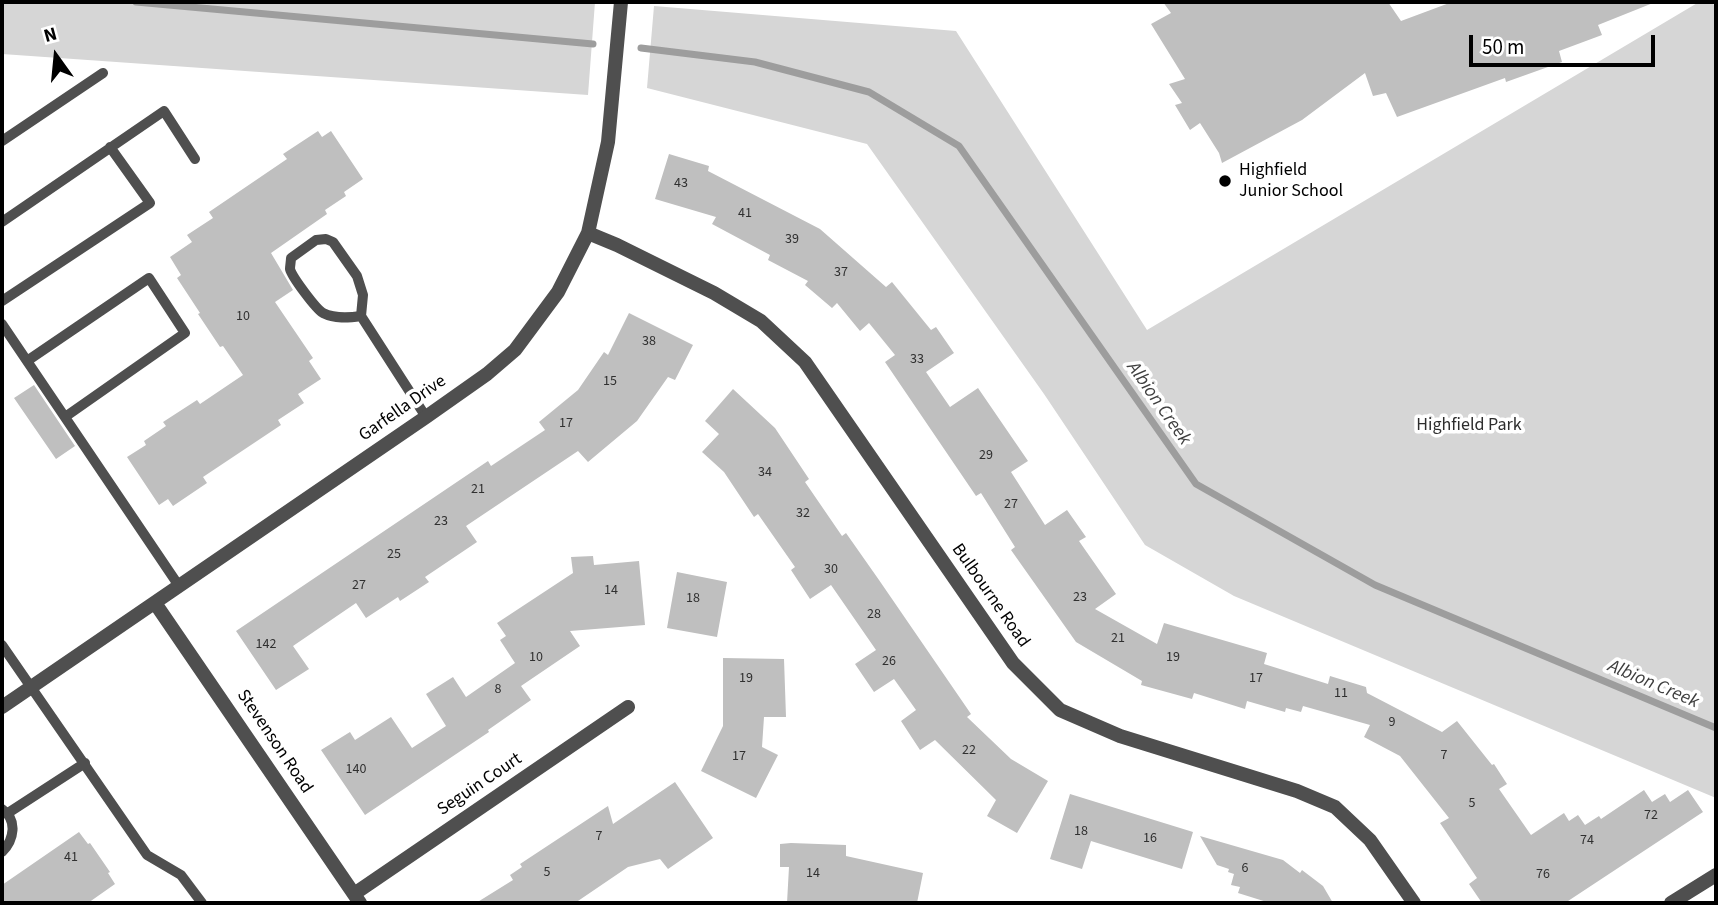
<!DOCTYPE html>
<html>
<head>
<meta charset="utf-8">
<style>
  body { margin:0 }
  #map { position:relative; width:1718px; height:905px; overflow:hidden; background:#fff; font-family:"Source Sans 3",sans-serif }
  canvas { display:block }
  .frame { position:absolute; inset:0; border:4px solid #000; pointer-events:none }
  .north { position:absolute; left:21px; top:21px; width:70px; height:70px; -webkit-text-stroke:5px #fff; paint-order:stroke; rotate:345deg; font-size:19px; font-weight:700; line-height:28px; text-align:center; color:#000 }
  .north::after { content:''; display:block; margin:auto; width:24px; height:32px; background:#000; clip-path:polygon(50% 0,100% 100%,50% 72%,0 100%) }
  .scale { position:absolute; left:1469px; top:35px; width:186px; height:32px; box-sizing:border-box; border:4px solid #000; border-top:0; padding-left:9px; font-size:21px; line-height:24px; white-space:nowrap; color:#000; -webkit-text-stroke:5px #fff; paint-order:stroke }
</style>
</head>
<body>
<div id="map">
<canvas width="1718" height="905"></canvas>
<div class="frame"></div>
<div class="north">N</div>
<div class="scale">50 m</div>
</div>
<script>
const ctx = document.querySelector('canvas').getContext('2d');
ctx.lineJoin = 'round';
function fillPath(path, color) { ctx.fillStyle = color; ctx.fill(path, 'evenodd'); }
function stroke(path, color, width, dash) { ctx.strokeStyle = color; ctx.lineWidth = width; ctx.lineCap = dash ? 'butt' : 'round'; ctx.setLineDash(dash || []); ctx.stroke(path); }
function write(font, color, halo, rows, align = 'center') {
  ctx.font = font + ' "Source Sans 3",sans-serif'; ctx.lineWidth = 7; ctx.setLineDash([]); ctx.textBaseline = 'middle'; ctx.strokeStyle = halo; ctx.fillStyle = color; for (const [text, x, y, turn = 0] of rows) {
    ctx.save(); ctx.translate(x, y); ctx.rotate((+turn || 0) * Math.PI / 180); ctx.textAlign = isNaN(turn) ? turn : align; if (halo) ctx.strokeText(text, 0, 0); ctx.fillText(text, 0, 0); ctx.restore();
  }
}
fillPath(new Path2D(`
  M2,2H595L588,95L2,54Z
  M1699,2H1713L1716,13V798L1234,596L1145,545L1044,394L867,144L647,88L654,6L956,31L1147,330Z`), '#d6d6d6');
stroke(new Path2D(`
  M136,2L593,44
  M641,48L755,62L869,92L959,146L1196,484L1375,585L1716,728`), '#9d9d9d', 7);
fillPath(new Path2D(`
  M1163,2H1388L1401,21L1452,2L1653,3L1598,25L1602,35L1559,51L1562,62L1506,82L1505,78L1397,117L1386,93L1373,96L1365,73L1302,120L1222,163L1219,153L1200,123L1190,130L1175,105L1182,103L1169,84L1185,79L1151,24L1171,13Z
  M318,131L322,137L331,131L363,179L344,192L346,196L325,210L327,214L271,253L293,290L275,302L313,358L309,361L321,379L298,394L304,403L278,420L281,425L203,477L207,483L173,506L168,499L159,505L127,457L146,445L144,441L166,426L163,422L197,400L200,404L243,375L223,346L220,347L198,314L200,313L177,278L181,275L170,257L192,242L187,235L213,218L209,212L287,159L283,154Z
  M669,154L709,166L708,171L820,229L886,287L892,282L931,330L936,327L954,353L926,372L950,407L978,388L1028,461L1011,472L1045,525L1067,510L1086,537L1079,541L1116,594L1095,609L1157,644L1164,623L1267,653L1264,664L1328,684L1330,676L1366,687L1367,693L1442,732L1457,721L1492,765L1494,764L1507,784L1499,789L1531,835L1564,813L1569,821L1578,815L1585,825L1599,816L1601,819L1644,790L1652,802L1665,794L1670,802L1688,790L1703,812L1565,903H1482L1469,884L1477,878L1440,823L1449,818L1400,756L1364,737L1370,725L1303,706L1301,712L1286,708L1285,712L1247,701L1245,709L1194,693L1192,699L1141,685L1142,681L1076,642L1011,550L1015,547L981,493L976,496L885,362L895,355L869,323L860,331L837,303L832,308L805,285L808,281L768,260L770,255L712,224L716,217L655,199Z
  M629,313L693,345L675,380L668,377L637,421L588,462L578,451L466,526L477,542L425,577L429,582L400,601L398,597L366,618L356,603L293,646L309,669L276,690L236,631L488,461L491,466L545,430L539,422L578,390L604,352L608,355Z
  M34,385L75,446L56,459L14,398Z
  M733,389L775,428L809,479L805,482L842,536L846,533L879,580L971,714L967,717L1011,759L1048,781L1017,833L987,816L996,800L935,740L920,750L901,721L916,710L894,679L874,692L855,664L876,650L831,585L810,599L791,570L795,567L758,514L754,517L724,472L702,452L719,434L705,421Z
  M593,556L594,565L639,561L645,625L570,631L580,646L521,686L531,700L488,730L489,732L365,815L321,750L350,732L355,740L391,717L412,748L446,726L426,694L453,677L466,697L515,663L500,640L506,636L497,623L573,573L571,557Z
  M677,572L727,582L717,637L667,628Z
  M723,658L784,659L786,717H764L762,747L778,755L756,798L701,771L723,726Z
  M675,782L713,838L668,869L660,859L628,867L575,903H476L513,880L510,875L522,867L520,864L608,806L613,824Z
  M1070,794L1193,832L1182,869L1091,841L1082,869L1050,859Z
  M79,832L88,844L90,843L110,872L108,873L115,884L88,903H2V885Z
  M1200,836L1283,860L1300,873L1302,870L1323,886L1333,903H1270L1238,893L1240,887L1231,885L1234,874L1228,872L1229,869L1217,865Z
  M791,843L846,845V856L923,873L917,903H787L789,867H780V844Z`), '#bfbfbf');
stroke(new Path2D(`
  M2,141L103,73
  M2,222L164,111L195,159
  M2,301L150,203L110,147
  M361,316C348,318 335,319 323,313C316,309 292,277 290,269C290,266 291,261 291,258L316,240L326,239L333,242L357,276L363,295L361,316L426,417
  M2,324L179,586
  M27,361L149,278L185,333L65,417
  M2,645L147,855L181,875L202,903
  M2,809C18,820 14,840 2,852
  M8,813L85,763`), '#4f4f4f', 10);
stroke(new Path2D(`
  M588,233L617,245L714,293L761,321L805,362L1013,663L1060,710L1120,736L1297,791L1335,807L1370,840L1414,903
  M155,603L360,903
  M2,707L426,417L487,374L515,350L558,292L588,233L608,142L621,2
  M354,894L628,707
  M1671,903L1716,875`), '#4f4f4f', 14);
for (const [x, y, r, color] of [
  [1225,181,7,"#000"]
]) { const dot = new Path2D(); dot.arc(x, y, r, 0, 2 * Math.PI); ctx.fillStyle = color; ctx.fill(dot); stroke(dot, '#fff', 2.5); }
write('14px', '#303030', null, [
  ["43",681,184],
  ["41",745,214],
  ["39",792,240],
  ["37",841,273],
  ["10",243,317],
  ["38",649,342],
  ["33",917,360],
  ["15",610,382],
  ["17",566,424],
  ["29",986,456],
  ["34",765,473],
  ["21",478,490],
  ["27",1011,505],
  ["32",803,514],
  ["23",441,522],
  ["25",394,555],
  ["30",831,570],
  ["27",359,586],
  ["14",611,591],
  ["23",1080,598],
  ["18",693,599],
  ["28",874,615],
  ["21",1118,639],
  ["142",266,645],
  ["10",536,658],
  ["19",1173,658],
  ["26",889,662],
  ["19",746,679],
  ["17",1256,679],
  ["8",498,690],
  ["11",1341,694],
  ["9",1392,723],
  ["22",969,751],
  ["7",1444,756],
  ["17",739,757],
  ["140",356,770],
  ["5",1472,804],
  ["72",1651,816],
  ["18",1081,832],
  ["7",599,837],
  ["16",1150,839],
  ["74",1587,841],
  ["41",71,858],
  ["6",1245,869],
  ["5",547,873],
  ["14",813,874],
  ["76",1543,875]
]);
write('18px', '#000', '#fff', [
  ["Highfield",1239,171],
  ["Junior School",1239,192]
], 'left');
write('18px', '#000', '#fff', [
  ["Garfella Drive",403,409,-35],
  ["Bulbourne Road",990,596,55],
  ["Stevenson Road",274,742,56],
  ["Seguin Court",480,785,-34]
]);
write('18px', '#2d2d2d', '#fff', [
  ["Highfield Park",1469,426]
]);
write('italic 19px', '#3e3e3e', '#fff', [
  ["Albion Creek",1158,404,55],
  ["Albion Creek",1653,685,23]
]);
</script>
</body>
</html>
